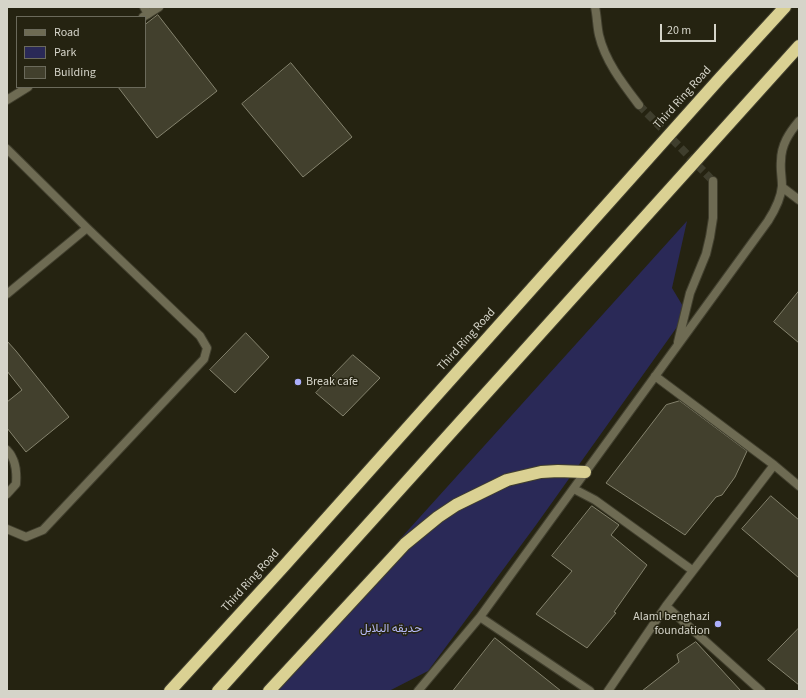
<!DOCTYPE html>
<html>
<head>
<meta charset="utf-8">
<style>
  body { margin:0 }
  #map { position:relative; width:806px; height:698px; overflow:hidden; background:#252311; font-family:"Source Sans 3",sans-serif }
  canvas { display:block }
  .frame { position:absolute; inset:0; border:8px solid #d5d4c9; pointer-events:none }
  .legend { position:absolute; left:16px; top:16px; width:130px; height:72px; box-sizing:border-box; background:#252311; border:1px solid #6b6a5b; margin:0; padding:5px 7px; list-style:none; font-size:12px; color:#d5d4c9 }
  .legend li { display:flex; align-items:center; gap:8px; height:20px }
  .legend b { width:20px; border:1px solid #6b6a5b }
  .scale { position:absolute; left:660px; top:24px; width:56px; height:18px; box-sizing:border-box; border:2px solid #d5d4c9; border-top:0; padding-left:5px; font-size:12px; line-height:14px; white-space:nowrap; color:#d5d4c9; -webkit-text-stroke:3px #252311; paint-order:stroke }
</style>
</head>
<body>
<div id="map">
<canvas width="806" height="698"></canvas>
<div class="frame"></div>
<ul class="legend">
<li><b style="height:5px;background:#6e6b53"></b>Road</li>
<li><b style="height:11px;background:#2a2957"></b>Park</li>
<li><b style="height:11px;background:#42402d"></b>Building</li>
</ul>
<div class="scale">20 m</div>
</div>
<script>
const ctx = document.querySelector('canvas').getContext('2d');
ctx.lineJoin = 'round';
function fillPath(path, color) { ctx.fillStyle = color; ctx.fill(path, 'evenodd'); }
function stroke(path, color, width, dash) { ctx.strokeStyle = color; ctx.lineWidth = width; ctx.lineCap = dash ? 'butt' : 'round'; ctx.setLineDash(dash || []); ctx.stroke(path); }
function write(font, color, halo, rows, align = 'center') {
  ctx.font = font + ' "Source Sans 3",Vazirmatn,sans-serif'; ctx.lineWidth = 3; ctx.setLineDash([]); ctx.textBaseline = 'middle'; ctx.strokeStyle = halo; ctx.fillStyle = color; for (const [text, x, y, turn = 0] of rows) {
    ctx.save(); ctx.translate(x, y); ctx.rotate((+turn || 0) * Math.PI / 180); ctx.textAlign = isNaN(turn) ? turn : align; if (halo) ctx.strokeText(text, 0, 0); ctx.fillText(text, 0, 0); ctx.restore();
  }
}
fillPath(new Path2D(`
  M687,221L672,288L687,313L536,525L428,671L389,691H263Z`), '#2a2957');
const building = new Path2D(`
  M158,15L217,91L157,138L118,87H145V25Z
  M291,63L352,137L303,177L242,104Z
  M799,291V343L774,322Z
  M246,333L269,357L235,393L210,370Z
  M7,341L16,351L69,417L26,452L7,428V402L22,390L7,371Z
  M353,355L380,378L343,416L316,393Z
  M680,401L747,451L735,477L722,495L716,497L685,535L606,483L666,405Z
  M771,496L799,520V578L742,529Z
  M592,506L619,525L611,535L647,565L614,612L616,613L587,648L536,614L572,571L552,556Z
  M799,628V685L768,660Z
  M495,638L561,691H453Z
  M696,642L741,691H642L679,662L677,655Z`);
fillPath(building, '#42402d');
stroke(building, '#85836e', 1);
stroke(new Path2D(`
  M639,105L713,181`), '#3f3e2d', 8, [8, 4]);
const lane = new Path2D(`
  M144,7L148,14
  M7,450C16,459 17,472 16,484L7,494`);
const street = new Path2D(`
  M595,7C597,16 597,26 599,35C605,61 623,84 639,105
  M143,17L159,7
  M7,100L28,87
  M7,149L87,228L200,336L207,348L204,359L43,530L26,537L7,529
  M782,187L799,200
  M7,294L87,228
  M678,342L690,293L706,254L710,237L713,218V181
  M655,376L774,465
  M574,489L595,500L692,570
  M666,606L761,691
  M480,617L590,691
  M418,691L480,617L768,221C775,210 781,199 782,186C782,177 780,169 781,161C781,145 789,133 799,121
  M608,691L666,606L774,465L799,486`);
const highway = new Path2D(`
  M170,691L284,566L720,78L785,7
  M218,691L799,46
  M269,691L405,544L438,517L456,505L507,480L541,472L558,471L585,472`);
stroke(lane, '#413f2e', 10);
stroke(street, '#413f2e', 10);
stroke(highway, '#413f2e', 14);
stroke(lane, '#6e6b53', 8);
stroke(street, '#6e6b53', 8);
stroke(highway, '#dad193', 12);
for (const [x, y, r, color] of [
  [298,382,4,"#acaffb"],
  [718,624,4,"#acaffb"]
]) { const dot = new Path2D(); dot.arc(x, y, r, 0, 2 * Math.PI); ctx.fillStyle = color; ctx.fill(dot); stroke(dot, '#252311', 1.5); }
write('12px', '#d5d4c9', '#252311', [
  ["Third Ring Road",683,98,-48],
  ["Third Ring Road",467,340,-48],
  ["Third Ring Road",251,581,-48]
]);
write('12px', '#d5d4c9', '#252311', [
  ["Break cafe",306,382],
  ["Alaml benghazi",710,617,"right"],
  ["foundation",710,631,"right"]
], 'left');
write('12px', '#b6baf9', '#252311', [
  ["حديقه البلابل",391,629]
]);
</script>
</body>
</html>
